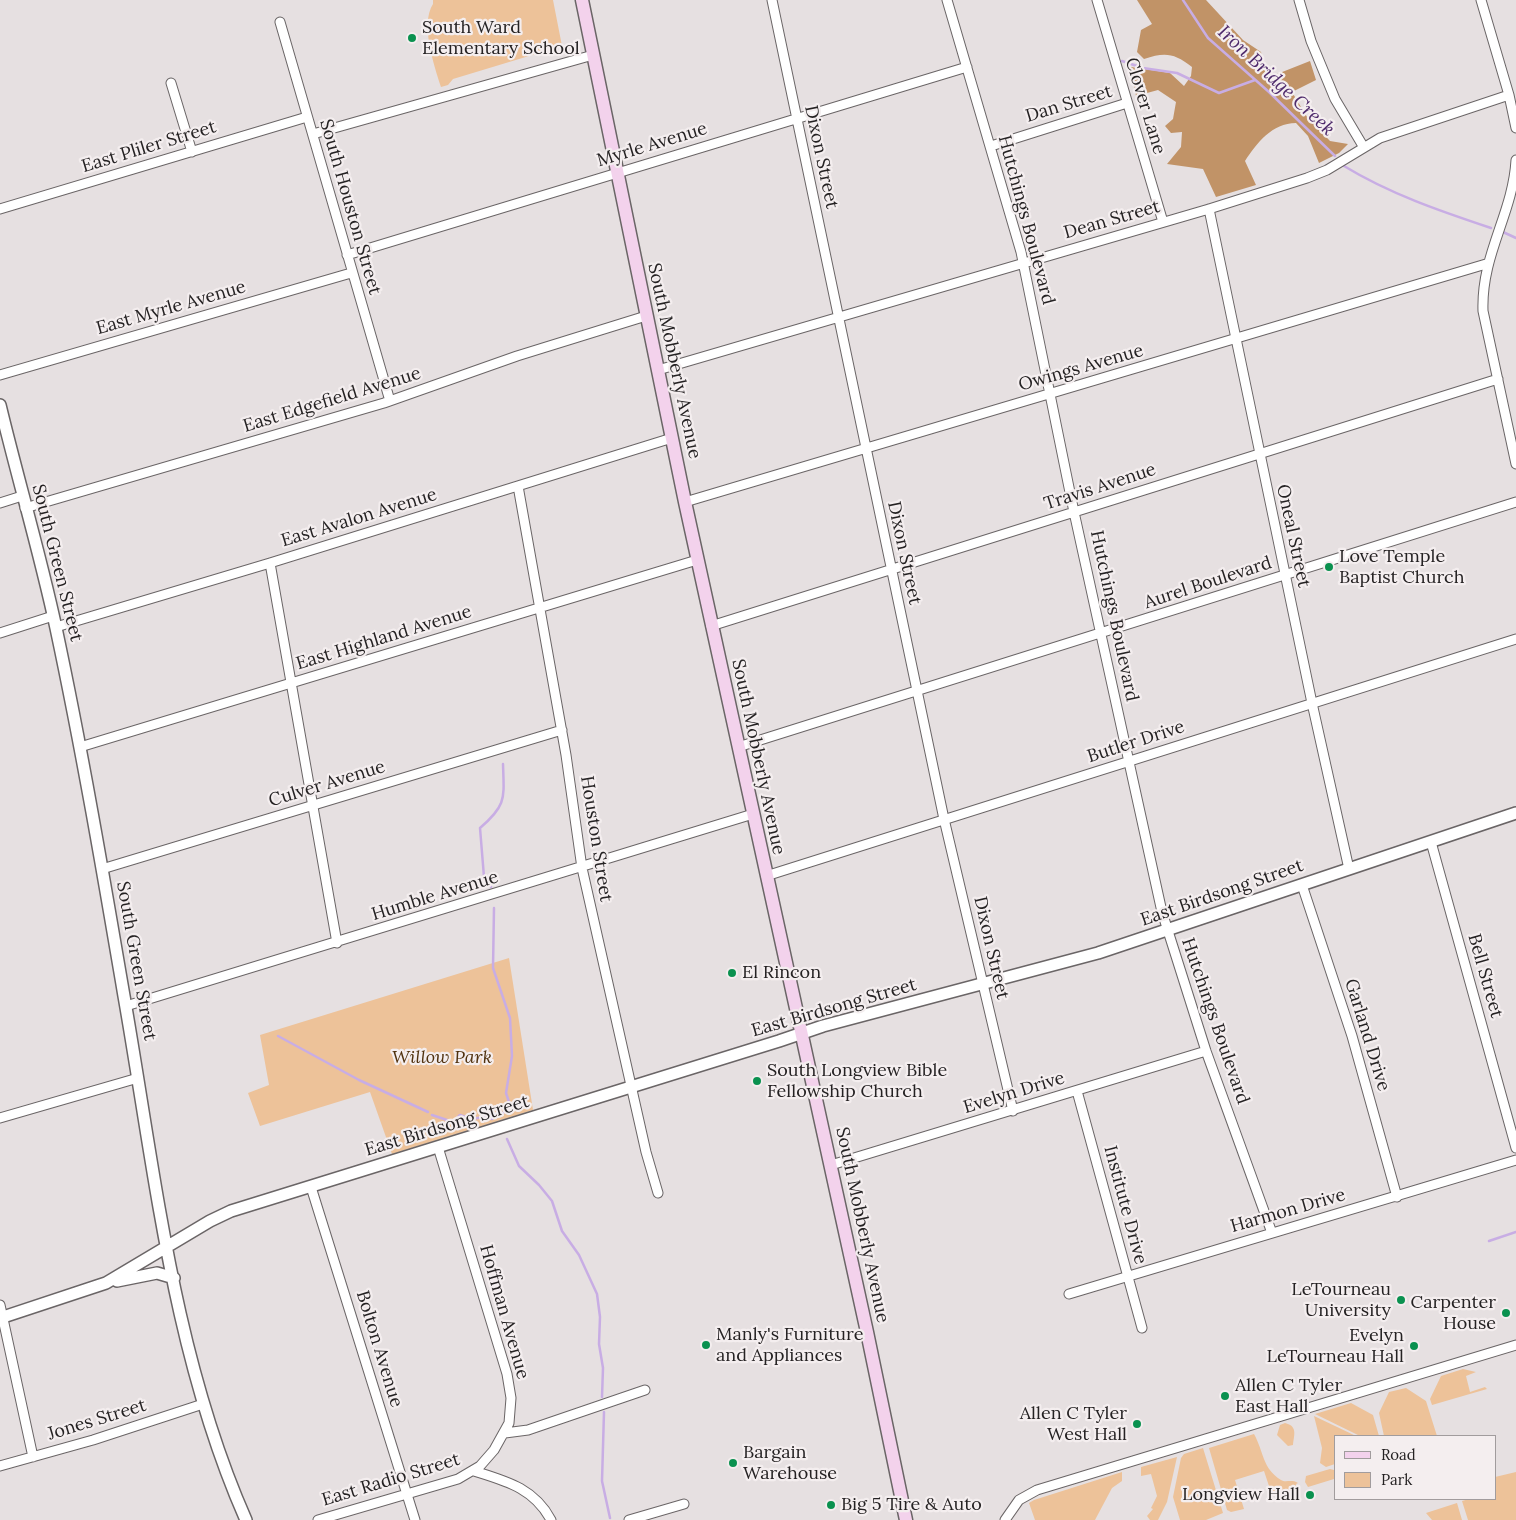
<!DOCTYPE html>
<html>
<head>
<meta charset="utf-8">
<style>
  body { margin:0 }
  #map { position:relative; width:1516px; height:1520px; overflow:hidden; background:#e6e0e1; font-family:Lora,serif }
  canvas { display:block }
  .legend { position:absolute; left:1334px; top:1435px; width:162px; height:65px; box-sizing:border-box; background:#f4eeef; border:1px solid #a19c9d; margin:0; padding:6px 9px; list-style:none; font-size:15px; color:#252223 }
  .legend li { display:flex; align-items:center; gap:10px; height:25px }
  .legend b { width:25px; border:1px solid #a19c9d }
</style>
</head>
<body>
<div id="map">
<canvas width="1516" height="1520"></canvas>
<ul class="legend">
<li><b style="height:6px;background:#f3d2ec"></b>Road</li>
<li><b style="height:14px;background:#edc299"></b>Park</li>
</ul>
</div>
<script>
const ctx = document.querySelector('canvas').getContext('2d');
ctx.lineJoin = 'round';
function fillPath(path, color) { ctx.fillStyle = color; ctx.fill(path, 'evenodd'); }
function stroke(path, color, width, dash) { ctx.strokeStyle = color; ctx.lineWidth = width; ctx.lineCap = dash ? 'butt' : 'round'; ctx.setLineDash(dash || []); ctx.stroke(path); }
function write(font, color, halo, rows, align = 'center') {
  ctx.font = font + ' Lora,serif'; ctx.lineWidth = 4.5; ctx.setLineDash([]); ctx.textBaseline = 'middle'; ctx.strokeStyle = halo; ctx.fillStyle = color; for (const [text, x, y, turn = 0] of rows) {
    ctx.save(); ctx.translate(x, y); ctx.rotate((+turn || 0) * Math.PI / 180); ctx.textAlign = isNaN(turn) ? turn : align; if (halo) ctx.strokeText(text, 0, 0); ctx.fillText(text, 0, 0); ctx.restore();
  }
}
fillPath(new Path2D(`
  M433,0H553L562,46L453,79L448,85L441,87C434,65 420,24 433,4Z
  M509,958L533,1110L392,1154L370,1092L260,1126L248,1093L269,1085L260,1035Z
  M1463,1369L1476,1372L1466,1376L1470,1392L1485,1387L1487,1389L1432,1405L1430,1399L1441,1376Z
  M1406,1388L1426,1401L1437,1436H1384L1379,1413L1389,1392Z
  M1351,1403L1373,1415L1379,1436H1360L1315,1414Z
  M1314,1416L1356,1436H1335V1464L1326,1467L1320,1463L1322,1448Z
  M1285,1423C1298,1426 1294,1435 1293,1445L1288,1446L1277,1435L1280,1425Z
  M1254,1434C1264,1452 1262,1468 1281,1480C1285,1483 1292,1479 1298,1483L1296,1484L1298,1490L1281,1495L1279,1490L1271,1492L1264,1471L1235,1480L1244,1509L1231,1512L1227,1510L1209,1448Z
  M1203,1448L1223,1513L1206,1520H1180L1173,1497L1181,1458L1184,1454Z
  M1177,1457L1167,1502L1158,1520H1150L1147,1516L1153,1509L1151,1508L1157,1496L1151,1474L1141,1476V1467Z
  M1330,1469L1334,1470L1335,1481L1334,1479L1308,1487L1305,1482L1306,1476Z
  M1122,1472V1481L1112,1488L1095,1520H1035L1029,1503L1034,1500Z
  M1516,1472V1520H1468L1462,1501L1469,1499H1495V1477Z
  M1457,1503L1462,1520H1432L1426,1513Z`), '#edc299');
fillPath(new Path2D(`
  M1137,0H1206L1243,40L1261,52L1267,78L1310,61L1316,80L1292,92L1307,117L1330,141L1348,144L1339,153L1319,163L1308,136L1296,123C1272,123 1257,143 1245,161L1256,185L1216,197L1203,169L1167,164L1181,147L1182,132L1171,133L1165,126L1173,119L1176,102L1158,90L1136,96L1131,67L1170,73L1184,86L1191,76L1192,67C1174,53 1165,52 1144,59L1137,52L1141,30L1152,24Z`), '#c19367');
stroke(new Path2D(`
  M1183,0L1208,38L1269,92L1335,156
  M1122,61L1143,68L1177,73L1219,93L1255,80
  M1344,166C1390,194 1440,211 1491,228
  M1503,232L1516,238
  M491,887L484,877L480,828C507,805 504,798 503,764
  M278,1036L359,1080L428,1112
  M432,1115L453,1122L460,1115L471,1119L491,1116L492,1119
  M491,1116L503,1113L507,1109L509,1102L506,1093L512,1056L510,1018L493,968L494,908
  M507,1139L519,1166L539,1185L552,1201L562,1231L579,1255L597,1294L600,1317L599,1344L603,1368L602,1397
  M1489,1241L1516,1232
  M604,1412L602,1481L610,1518`), '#c8ade4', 2.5);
const minor = new Path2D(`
  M772,0L944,819L1013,1111
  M947,0L1021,252L1074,512L1162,912L1206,1051L1272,1233
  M1097,0L1163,222
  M1299,0L1311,41L1335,99L1363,146
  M1481,0L1509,95L1516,128
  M280,22L390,401
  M171,83L192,152
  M313,134L593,55
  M991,146L1127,103
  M1516,160C1513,214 1481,254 1483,311L1516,464
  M0,209L307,117
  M1209,209L1312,703L1349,869
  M347,255L967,67
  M658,370L1209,209L1307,178L1327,170L1380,138L1509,95
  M0,375L351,273
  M518,486L566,755L582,868L646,1152L658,1193
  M685,502L1486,264
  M0,503L22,496
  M25,508L384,403L517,356L646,316
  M270,563L337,943
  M711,626L1498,379
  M56,627L270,563L672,438
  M0,633L53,616
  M80,747L697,560
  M738,747L1516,502
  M1431,842L1516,1148
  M102,869L562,730
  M766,876L1516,639
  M1302,885L1352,1036L1397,1197
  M126,1006L753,814
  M1077,1091L1142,1328
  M0,1118L138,1078
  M831,1165L1206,1051
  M311,1187L415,1520
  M1069,1294L1516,1160
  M0,1305L33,1457
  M505,1433L528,1430L645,1390
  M0,1466L93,1440L203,1404
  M474,1471C506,1481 534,1488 551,1520
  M318,1520L458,1479L480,1466L494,1450L509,1423L511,1398L507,1374L438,1147
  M629,1520L684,1504
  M1005,1520L1019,1500L1037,1490L1516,1345`);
const tertiary = new Path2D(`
  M0,405C18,480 40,553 56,628C82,750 103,873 124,996C155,1172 173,1355 246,1520
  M117,1281L157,1273L174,1278
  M0,1318L106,1283L210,1221L231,1211L779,1041L823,1026L1098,953L1516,813`);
const secondary = new Path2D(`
  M582,0L685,502L867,1332L906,1520`);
stroke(minor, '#6a6566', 11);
stroke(tertiary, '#6a6566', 14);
stroke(secondary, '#6a6566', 15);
stroke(minor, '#fff', 9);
stroke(tertiary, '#fff', 11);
stroke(secondary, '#f3d2ec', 12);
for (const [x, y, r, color] of [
  [412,38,5,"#0a914f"],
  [1329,567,5,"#0a914f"],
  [732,973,5,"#0a914f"],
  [757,1081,5,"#0a914f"],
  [1401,1300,5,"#0a914f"],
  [1506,1313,5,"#0a914f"],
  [706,1345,5,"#0a914f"],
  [1414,1346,5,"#0a914f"],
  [1225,1396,5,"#0a914f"],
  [1137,1424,5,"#0a914f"],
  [733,1463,5,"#0a914f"],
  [1310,1495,5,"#0a914f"],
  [831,1505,5,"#0a914f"]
]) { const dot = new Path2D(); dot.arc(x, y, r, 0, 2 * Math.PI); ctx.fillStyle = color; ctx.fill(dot); stroke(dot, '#f4eeef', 2); }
write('18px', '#252223', '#f4eeef', [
  ["South Ward",422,28],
  ["Elementary School",422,49],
  ["Love Temple",1339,557],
  ["Baptist Church",1339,578],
  ["El Rincon",742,973],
  ["South Longview Bible",767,1071],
  ["Fellowship Church",767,1092],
  ["LeTourneau",1391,1290,"right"],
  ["University",1391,1311,"right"],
  ["Carpenter",1496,1303,"right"],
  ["House",1496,1324,"right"],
  ["Manly's Furniture",716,1335],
  ["and Appliances",716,1356],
  ["Evelyn",1404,1336,"right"],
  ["LeTourneau Hall",1404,1357,"right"],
  ["Allen C Tyler",1235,1386],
  ["East Hall",1235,1407],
  ["Allen C Tyler",1127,1414,"right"],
  ["West Hall",1127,1435,"right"],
  ["Bargain",743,1453],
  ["Warehouse",743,1474],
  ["Longview Hall",1300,1495,"right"],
  ["Big 5 Tire & Auto",841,1505]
], 'left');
write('18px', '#252223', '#f4eeef', [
  ["Dan Street",1069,104,-17],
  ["Clover Lane",1145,106,73],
  ["Myrle Avenue",652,145,-17],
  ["East Pliler Street",149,147,-17],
  ["Dixon Street",821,157,78],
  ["South Houston Street",350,207,74],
  ["Hutchings Boulevard",1026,220,75],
  ["Dean Street",1112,220,-16],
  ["East Myrle Avenue",171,308,-16],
  ["South Mobberly Avenue",674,361,78],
  ["Owings Avenue",1081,368,-16],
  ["East Edgefield Avenue",332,400,-17],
  ["Travis Avenue",1100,487,-18],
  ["East Avalon Avenue",359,518,-17],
  ["Oneal Street",1293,536,78],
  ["Dixon Street",904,553,78],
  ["South Green Street",57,563,76],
  ["Aurel Boulevard",1208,583,-18],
  ["Hutchings Boulevard",1114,616,78],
  ["East Highland Avenue",384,638,-17],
  ["Butler Drive",1136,742,-18],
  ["South Mobberly Avenue",758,757,78],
  ["Culver Avenue",327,784,-17],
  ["Houston Street",596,839,81],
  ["East Birdsong Street",1222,893,-19],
  ["Humble Avenue",435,896,-17],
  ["Dixon Street",991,948,77],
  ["South Green Street",136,961,80],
  ["Bell Street",1485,976,74],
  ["East Birdsong Street",834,1008,-16],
  ["Hutchings Boulevard",1215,1021,71],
  ["Garland Drive",1367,1035,73],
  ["Evelyn Drive",1014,1093,-17],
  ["East Birdsong Street",447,1126,-17],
  ["Institute Drive",1125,1205,75],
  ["Harmon Drive",1288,1211,-16],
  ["South Mobberly Avenue",862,1225,78],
  ["Hoffman Avenue",504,1312,74],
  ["Bolton Avenue",379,1349,73],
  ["Jones Street",97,1420,-17],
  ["East Radio Street",391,1480,-17]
]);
write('italic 18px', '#50310d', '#f4eeef', [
  ["Willow Park",442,1058]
]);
write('italic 19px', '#4f2b6c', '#f4eeef', [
  ["Iron Bridge Creek",1276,81,43]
]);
</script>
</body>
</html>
